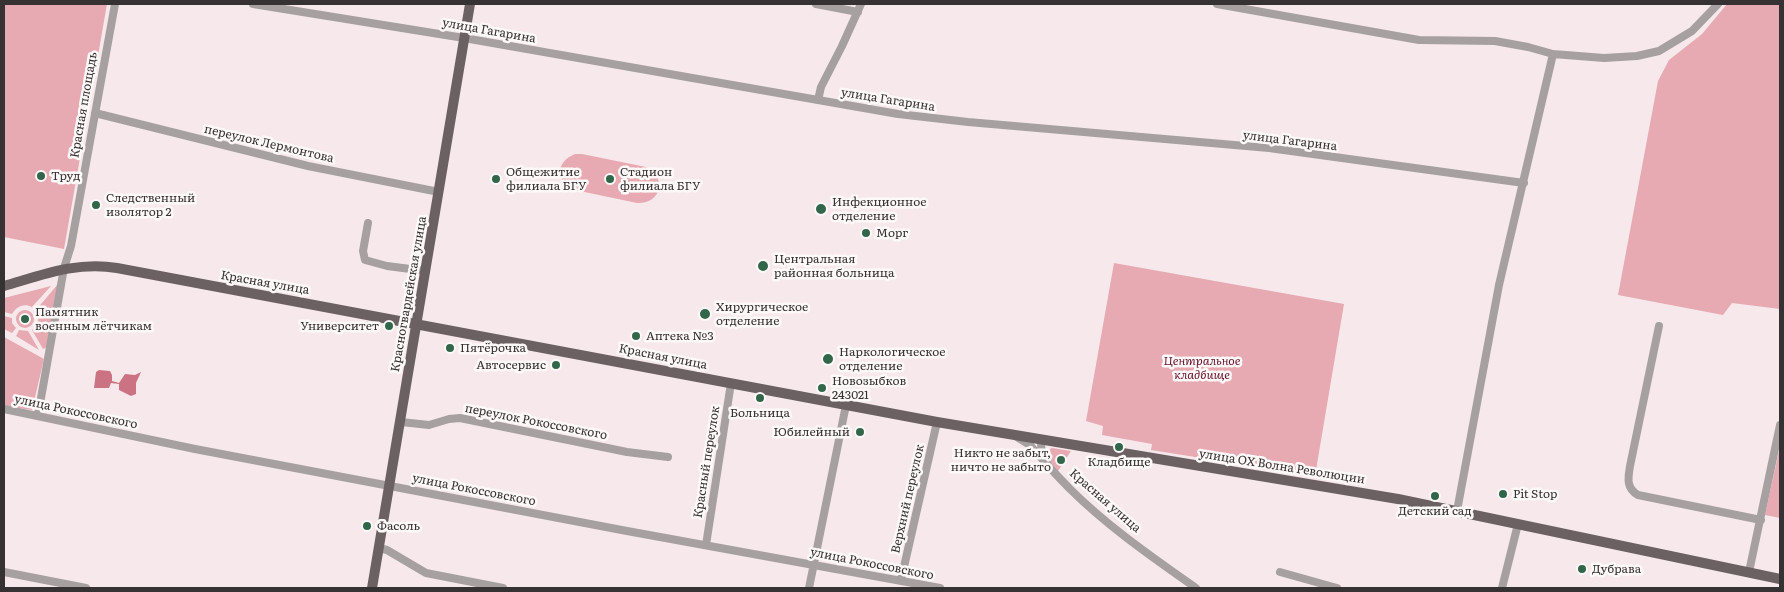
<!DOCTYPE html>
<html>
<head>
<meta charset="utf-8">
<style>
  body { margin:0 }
  #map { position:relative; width:1784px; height:592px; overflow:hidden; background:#f7e9eb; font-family:Literata,serif }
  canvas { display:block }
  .frame { position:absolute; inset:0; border:5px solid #363132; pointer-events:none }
</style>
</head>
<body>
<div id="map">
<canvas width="1784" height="592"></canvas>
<div class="frame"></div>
</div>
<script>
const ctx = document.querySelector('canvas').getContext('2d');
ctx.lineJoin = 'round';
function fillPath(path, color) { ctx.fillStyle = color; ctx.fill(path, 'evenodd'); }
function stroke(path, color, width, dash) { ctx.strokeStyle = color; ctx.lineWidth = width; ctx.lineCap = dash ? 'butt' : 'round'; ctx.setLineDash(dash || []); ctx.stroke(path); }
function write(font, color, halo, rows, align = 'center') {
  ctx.font = font + ' Literata,serif'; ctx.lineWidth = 5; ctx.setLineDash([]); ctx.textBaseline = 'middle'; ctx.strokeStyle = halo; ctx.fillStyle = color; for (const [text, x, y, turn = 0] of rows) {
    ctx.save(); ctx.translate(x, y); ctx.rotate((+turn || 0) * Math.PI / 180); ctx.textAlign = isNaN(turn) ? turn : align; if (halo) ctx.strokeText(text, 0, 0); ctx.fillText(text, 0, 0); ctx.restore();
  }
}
fillPath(new Path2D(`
  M4,4H107L64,249L4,237Z
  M1727,4H1780V309L1732,303L1723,315L1618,295L1658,81L1669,60L1702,34Z
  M575,154H582L646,167C668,178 661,204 637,203L575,190C555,182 555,162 575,154Z
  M1114,263L1344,304L1315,476L1151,450L1152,444L1102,435L1103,426L1086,421Z
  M58,284L47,347L43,349L32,330C39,325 40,317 36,310Z
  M51,286L32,307C24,303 17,306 12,314L4,312V298Z
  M16 319a9 9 0 1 1 18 0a9 9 0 1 1-18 0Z
  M4,316L12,318V323L16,328L12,333L4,329Z
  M19,330L28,331L39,350L16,336Z
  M4,337L44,359L32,410L4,406Z
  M1780,446V518L1765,515Z
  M1052,448L1071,451L1058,471L1049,460L1048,450Z`), '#e7a9b2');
fillPath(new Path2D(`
  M99,370L110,371L112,375V381L119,383L125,374L135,375L141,372L136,383V394L131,396L119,390V384L111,383L109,388H94L96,372Z`), '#cc7383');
stroke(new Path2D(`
  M253,4L464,38L898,114L968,122L1269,148L1524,183
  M816,4L858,12
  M1217,4L1419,40L1495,41L1528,47L1553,54L1604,58L1637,56L1659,51L1692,31L1718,4
  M818,100L821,87L842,46L861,4
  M95,113L308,166L439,192
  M368,223L363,251L365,260L387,266L426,271
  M1659,326L1630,466C1628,478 1626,488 1638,495L1761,520
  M4,409L195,449L627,531L940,588
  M38,415L64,268L71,246L115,4
  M401,422L429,425L449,419L460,418L627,452L668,457
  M1017,437L1030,445L1042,459
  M1041,441C1041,447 1041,453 1044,459C1050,470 1061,479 1069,488C1107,526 1152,557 1196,588
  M1457,511L1499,285L1553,54
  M706,545L731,383
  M379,548L387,550L426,573L503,588
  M4,572L86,588
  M1280,572L1337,588
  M1749,572L1780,425
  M901,580L937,422
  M809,588L846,405
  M1502,588L1518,524`), '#a6a0a1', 8);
stroke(new Path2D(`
  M4,286C42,275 77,261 117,268L937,422L1398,499L1780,579
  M372,588L470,4`), '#6b6162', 10);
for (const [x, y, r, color] of [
  [41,176,5,"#31664a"],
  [496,179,5,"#31664a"],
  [610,179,5,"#31664a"],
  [96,205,5,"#31664a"],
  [821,209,6,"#31664a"],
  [866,233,5,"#31664a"],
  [763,266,6,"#31664a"],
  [705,314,6,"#31664a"],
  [25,319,5,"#31664a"],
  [389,326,5,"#31664a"],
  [636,336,5,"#31664a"],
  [450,348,5,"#31664a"],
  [828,359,6,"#31664a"],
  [556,365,5,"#31664a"],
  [822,388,5,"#31664a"],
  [760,398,5,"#31664a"],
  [860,432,5,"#31664a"],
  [1119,447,5,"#31664a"],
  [1061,460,5,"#31664a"],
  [1503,494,5,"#31664a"],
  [1435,496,5,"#31664a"],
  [367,526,5,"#31664a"],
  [1582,569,5,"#31664a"]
]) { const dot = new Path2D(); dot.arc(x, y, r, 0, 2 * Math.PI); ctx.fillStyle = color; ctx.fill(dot); stroke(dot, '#fef9f9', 2); }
write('12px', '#363132', '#fef9f9', [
  ["улица Гагарина",489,31,10],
  ["улица Гагарина",888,100,9],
  ["Красная площадь",84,105,-80],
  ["улица Гагарина",1290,141,7],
  ["переулок Лермонтова",269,144,13],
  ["Красная улица",265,283,10],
  ["Красногвардейская улица",409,294,-80],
  ["Красная улица",663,357,11],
  ["улица Рокоссовского",76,412,12],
  ["переулок Рокоссовского",536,422,11],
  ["Красный переулок",707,462,-81],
  ["улица ОХ Волна Революции",1282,467,9],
  ["улица Рокоссовского",474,490,11],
  ["Верхний переулок",908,499,-77],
  ["Красная улица",1105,501,41],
  ["улица Рокоссовского",872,564,11]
]);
write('12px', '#363132', '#fef9f9', [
  ["Общежитие",506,172],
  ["филиала БГУ",506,186],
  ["Стадион",620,172],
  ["филиала БГУ",620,186],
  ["Труд",51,176],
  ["Следственный",106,198],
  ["изолятор 2",106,212],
  ["Инфекционное",832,202],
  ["отделение",832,216],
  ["Морг",876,233],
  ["Центральная",774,259],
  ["районная больница",774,273],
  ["Хирургическое",716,307],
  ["отделение",716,321],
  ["Памятник",35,312],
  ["военным лётчикам",35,326],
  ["Университет",379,326,"right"],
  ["Аптека №3",646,336],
  ["Пятёрочка",460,348],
  ["Наркологическое",839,352],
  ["отделение",839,366],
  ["Автосервис",546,365,"right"],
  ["Новозыбков",832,381],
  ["243021",832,395],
  ["Больница",760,413,"center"],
  ["Юбилейный",850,432,"right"],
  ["Никто не забыт,",1051,453,"right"],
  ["ничто не забыто",1051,467,"right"],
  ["Кладбище",1119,462,"center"],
  ["Pit Stop",1513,494],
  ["Детский сад",1435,511,"center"],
  ["Фасоль",377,526],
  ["Дубрава",1592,569]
], 'left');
write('italic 12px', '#67162d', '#fef9f9', [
  ["Центральное",1202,361],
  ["кладбище",1202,375]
]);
</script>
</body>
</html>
